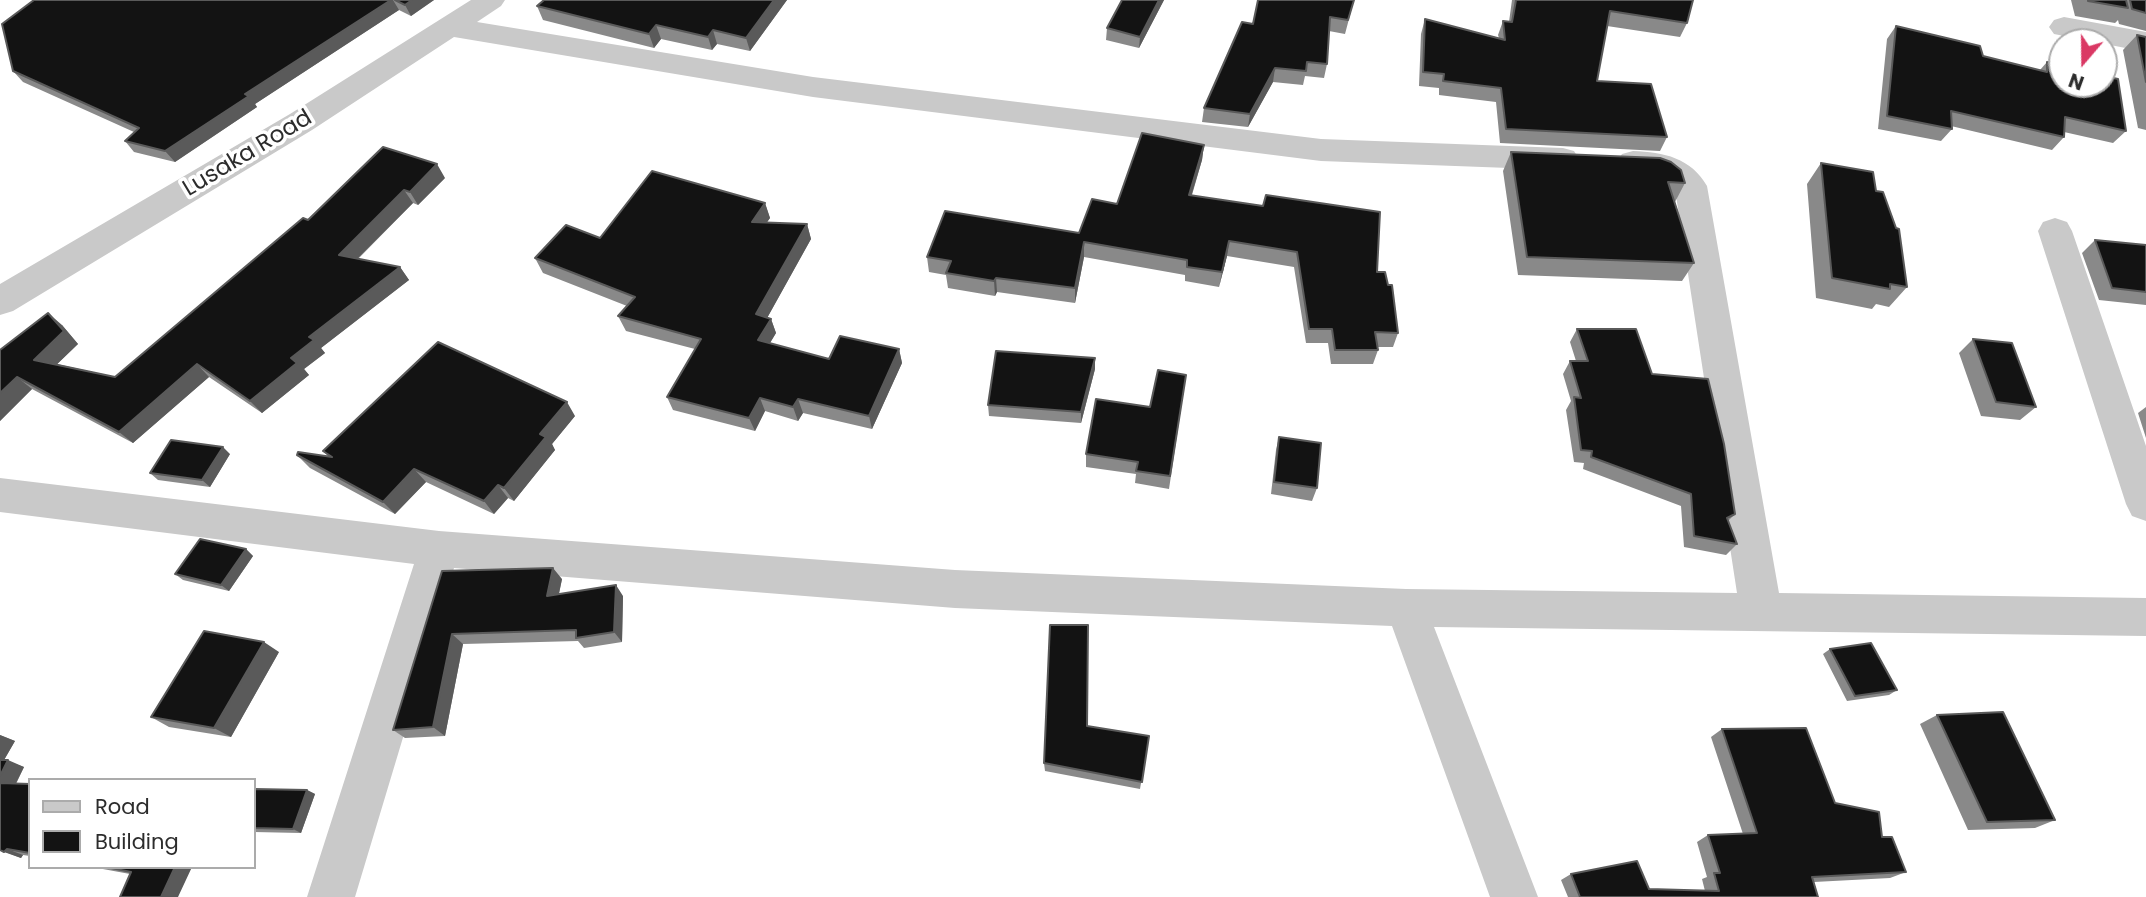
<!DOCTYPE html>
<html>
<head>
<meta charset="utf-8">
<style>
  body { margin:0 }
  #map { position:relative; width:2146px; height:897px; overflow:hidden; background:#fff; font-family:Poppins,sans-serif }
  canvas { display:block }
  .legend { position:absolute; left:28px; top:778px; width:228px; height:91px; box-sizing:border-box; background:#fff; border:2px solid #ababab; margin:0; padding:9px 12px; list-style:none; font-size:21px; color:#2c2c2c }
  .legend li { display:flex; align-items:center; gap:14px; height:35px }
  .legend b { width:35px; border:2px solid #ababab }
  .north { position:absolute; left:2048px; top:28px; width:70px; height:70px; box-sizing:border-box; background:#fff; border:2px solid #ababab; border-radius:50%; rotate:200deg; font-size:19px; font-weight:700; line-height:28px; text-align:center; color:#2c2c2c }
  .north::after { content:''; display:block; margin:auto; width:24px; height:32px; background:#da3864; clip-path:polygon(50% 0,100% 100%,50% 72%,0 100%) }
</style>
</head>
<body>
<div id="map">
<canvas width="2146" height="897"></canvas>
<ul class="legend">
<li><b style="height:9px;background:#c9c9c9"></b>Road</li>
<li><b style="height:19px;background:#131313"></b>Building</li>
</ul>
<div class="north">N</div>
</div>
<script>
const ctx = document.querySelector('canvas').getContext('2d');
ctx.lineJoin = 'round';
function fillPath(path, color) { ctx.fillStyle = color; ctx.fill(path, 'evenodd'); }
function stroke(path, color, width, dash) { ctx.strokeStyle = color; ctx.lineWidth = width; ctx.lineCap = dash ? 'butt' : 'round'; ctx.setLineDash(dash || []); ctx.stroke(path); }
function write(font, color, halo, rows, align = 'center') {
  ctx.font = font + ' Poppins,sans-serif'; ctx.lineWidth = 7; ctx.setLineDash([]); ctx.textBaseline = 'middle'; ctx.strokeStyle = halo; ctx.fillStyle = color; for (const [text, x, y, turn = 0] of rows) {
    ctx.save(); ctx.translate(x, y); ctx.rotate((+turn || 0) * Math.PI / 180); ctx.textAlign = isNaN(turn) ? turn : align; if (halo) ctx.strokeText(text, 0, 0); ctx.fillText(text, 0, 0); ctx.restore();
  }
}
fillPath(new Path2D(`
  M471,0H505L501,6L477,22L813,77L1321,139L1563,148L1574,151L1579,159L1574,167L1563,170L1321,161L813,97L454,37L312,130L13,311L0,315V284L290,114Z
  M2064,17L2146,32V52L2054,34L2049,27L2054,20Z
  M1633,151C1664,152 1691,158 1707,186L1779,593L2146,598V636L1434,627L1538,897H1490L1392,626L955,608L454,568L355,897H307L414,564L0,512V478L439,531L955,570L1406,589L1737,593L1675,189L1657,176L1622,170L1617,162L1622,154Z
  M2055,218L2067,222L2072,231L2146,446V521L2132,516L2126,504L2038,231L2043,222Z`), '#c9c9c9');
fillPath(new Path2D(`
  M34,0H434L411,16L399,10L255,104L257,107L175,162L134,152L125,141L134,132L23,82L13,71Z
  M544,0H787L750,51L717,44L712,50L661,39L654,48L543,20L537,6Z
  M1122,0H1164L1139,48L1106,40L1107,28Z
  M1354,0L1345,34L1329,31L1327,64L1324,78L1305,76L1303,85L1273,82L1248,127L1202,122L1204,108Z
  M1512,0H1693L1687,23L1680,37L1607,26L1597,81L1667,137L1660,151L1500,143L1496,102L1439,95V88L1419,86L1421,34L1425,19L1499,38L1498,35L1503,21L1509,22Z
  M2071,0H2146V31L2119,24L2118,20L2115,23L2075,16Z
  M1896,26L1983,56L2040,70L2047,62L2126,131L2113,143L2064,132V137L2052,150L1951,126L1952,129L1941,141L1878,129L1887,39Z
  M2137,35L2146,37V130L2138,128L2123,50Z
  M1204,145L1202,160L1192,195L1377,272L1398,333L1393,347H1378V350L1373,364H1331L1328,343H1306L1294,267L1227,256L1219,287L1185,281V275L1084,257L1075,303L997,292L995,296L948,288L946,275L929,272L927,257L1079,233L1117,204Z
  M1511,152L1685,183L1675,202L1694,263L1682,281L1518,275L1503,171Z
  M1821,163L1876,191L1907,287L1889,307L1876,304L1872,309L1816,298L1807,184Z
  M445,178L418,205L413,203L358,259L400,267L409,280L321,348L325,353L304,369L309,375L262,413L209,377L133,443L32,389L0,421V350L62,325L78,344L57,364L115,377L308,220Z
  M765,203L770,218L766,223L807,224L811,239L767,318L771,319L776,333L769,344L829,359L899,349L902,363L872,429L803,413L798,421L765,411L755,431L673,410L667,397L695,349L626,331L618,316L627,306L543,273L535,258L600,238Z
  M2095,240L2146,245V305L2099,300L2082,253Z
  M1577,329L1652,374L1735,514L1728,521L1737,544L1726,555L1684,547L1681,506L1583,469L1584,463L1574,462L1566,410L1571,401L1563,374L1570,361H1576L1570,342Z
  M1973,339L2036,407L2020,420L1981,416L1959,353Z
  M1095,358V369L1081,423L989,416L988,405Z
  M1186,375L1169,489L1135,483L1136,474L1086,467V454L1150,407Z
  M2146,407V438L2138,413Z
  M575,416L552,444L555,450L514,501L508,498L494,514L426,482L395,514L310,468L297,455L328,456L323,451Z
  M1279,437L1317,488L1312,501L1271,494L1276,450Z
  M230,454L210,487L158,480L150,473Z
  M246,549L253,556L229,591L183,580L175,574Z
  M442,571L562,579L559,594L623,596L622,642L584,648L578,641L463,644L445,736L405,738L393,730Z
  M1830,649L1897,690L1889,695L1847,701L1823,654Z
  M279,652L231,737L169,727L151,717Z
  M1937,715L2055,820L2035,828L1968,830L1920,724Z
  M1087,726L1149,736L1140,789L1045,771L1044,763Z
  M1722,729L1835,803L1882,837L1906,872L1890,878L1814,882L1818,897H1568L1561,880L1571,874L1649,889L1705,891L1702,879L1707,877L1697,842L1708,835L1743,834L1711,737Z
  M0,735L15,741L4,760L24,767L16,784H30V856L23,855L21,858L0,850Z
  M254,789L307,790L315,794L301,833L254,832Z
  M92,867H192L130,874Z`), '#898989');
fillPath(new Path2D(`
  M391,0H393L399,10L255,104L257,107L175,162L165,151L245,94Z
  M412,0H434L411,16L405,5Z
  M774,0H787L750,51L746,38Z
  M1159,0H1164L1139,48L1140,37Z
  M656,25L661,39L654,48L649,34Z
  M713,30L717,44L712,50L708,37Z
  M1275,68L1273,82L1248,127L1250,114Z
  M1204,145L1202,160L1187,210L1189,195Z
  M437,164L445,178L418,205L410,192Z
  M404,190L413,203L348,268L339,255Z
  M765,203L770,218L757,237L752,222Z
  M807,224L811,239L761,329L756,314Z
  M1229,241L1227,256L1219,287L1222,272Z
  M1084,242V257L1075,303V288Z
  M400,267L409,280L321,348L325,353L304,369L309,375L262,413L250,401L291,358L309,337Z
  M996,278L997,292L995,296L994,281Z
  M48,313L62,325L78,344L49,372L34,360Z
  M771,319L776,333L763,355L758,340Z
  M899,349L902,363L872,429L869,416Z
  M1095,358V369L1081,423V412Z
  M197,364L209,377L133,443L119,432Z
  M17,377L32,389L0,421V393Z
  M760,398L765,411L755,431L749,418Z
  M798,399L803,413L798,421L793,407Z
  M567,402L575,416L552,444L555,450L514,501L504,488L540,434Z
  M223,447L230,454L210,487L202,480Z
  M414,469L426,482L395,514L383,502Z
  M498,485L508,498L494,514L484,501Z
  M246,549L253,556L229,591L221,585Z
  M553,568L562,579L556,607L547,596Z
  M616,585L623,596L622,642L614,632Z
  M452,634L463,644L445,736L433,727Z
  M264,642L279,652L231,737L214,728Z
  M0,735L15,741L0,767Z
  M8,760L24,767L13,789L0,784V776Z
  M307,790L315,794L301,833L293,829Z
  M7,849L23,855L21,858L4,852Z
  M175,867H192L178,897H161Z`), '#5a5a5a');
const building = new Path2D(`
  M34,0H391L245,94L249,96L165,151L125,141L139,128L13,71L2,24Z
  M395,0H412L405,5Z
  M544,0H774L746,38L713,30L708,37L656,25L649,34L537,6Z
  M1122,0H1159L1140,37L1107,28Z
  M1258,0H1354L1348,20L1330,17L1327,64L1307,62L1306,71L1275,68L1250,114L1204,108L1242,22L1253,24Z
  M1516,0H1693L1687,23L1610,11L1597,81L1651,84L1667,137L1506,129L1501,88L1443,81L1444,74L1423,72L1425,19L1505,40L1503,21L1512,22Z
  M2088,0H2126L2128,8L2088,1Z
  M2130,0H2146V13L2132,9Z
  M1896,26L1980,46L1983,56L2047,72V62L2062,66V84H2104V76L2118,79L2126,131L2065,117L2064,137L1951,111L1952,129L1887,116Z
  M2137,35L2146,37V82Z
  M1142,133L1204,145L1189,195L1263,206L1266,195L1380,212L1377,272H1385L1388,285H1392L1398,333L1375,332L1378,350H1335L1332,329H1309L1297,252L1229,241L1222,272L1187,267V260L1084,242L1075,288L996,278L994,281L946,273L951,261L927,257L945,211L1079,233L1092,199L1117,204Z
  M383,147L437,164L410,192L404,190L339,255L400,267L309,337L314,340L291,358L297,363L250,401L197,364L119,432L17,377L0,393V350L48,313L64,331L34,360L115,377L303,218L308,220Z
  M1511,152L1660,158L1671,162L1681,170L1685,183L1668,182L1694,263L1527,257Z
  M1821,163L1873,172L1876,191L1883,192L1896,228L1899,229L1907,287L1890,284V289L1832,278Z
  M652,171L765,203L752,222L807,224L756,314L771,319L758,340L829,359L840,336L899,349L869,416L798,399L793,407L760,398L749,418L667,397L701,339L618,316L635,297L535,258L566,225L600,238Z
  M2095,240L2146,245V292L2112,288Z
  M1577,329H1636L1652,374L1708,379L1724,444L1735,514L1727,518L1737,544L1694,536L1691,494L1591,457L1592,451L1581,450L1574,397L1581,398L1570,361H1588Z
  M1973,339L2012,343L2036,407L1996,402Z
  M438,342L567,402L540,434L546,437L504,488L498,485L484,501L414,469L383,502L297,455L298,452L332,457L323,451Z
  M996,351L1095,358L1081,412L988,405Z
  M1158,370L1186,375L1170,476L1136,471L1138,462L1086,454L1096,399L1150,407Z
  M1279,437L1321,443L1317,488L1274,482Z
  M171,440L223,447L202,480L150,473Z
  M200,539L246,549L221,585L175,574Z
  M553,568L547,596L616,585L614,632L576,638V630L452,634L433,727L393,730L442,571Z
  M1050,625H1088L1087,726L1149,736L1142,782L1044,763Z
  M204,631L264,642L214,728L151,717Z
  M1871,643L1897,690L1855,696L1830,649Z
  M2003,712L2055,820L1987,822L1937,715Z
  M1806,728L1835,803L1879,812L1882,837H1892L1906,872L1812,877L1818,897H1580L1571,874L1637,861L1649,889L1719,891L1714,873H1720L1708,835L1757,833L1722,729Z
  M0,760H8L0,776Z
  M0,783L30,784V853L7,849L4,852L0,850Z
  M254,789L307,790L293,829L254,828Z
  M106,867H175L161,897H120L131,872Z`);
fillPath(building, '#131313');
stroke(building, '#5a5a5a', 2);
write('23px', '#2c2c2c', '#fff', [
  ["Lusaka Road",248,154,-31]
]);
</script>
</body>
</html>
